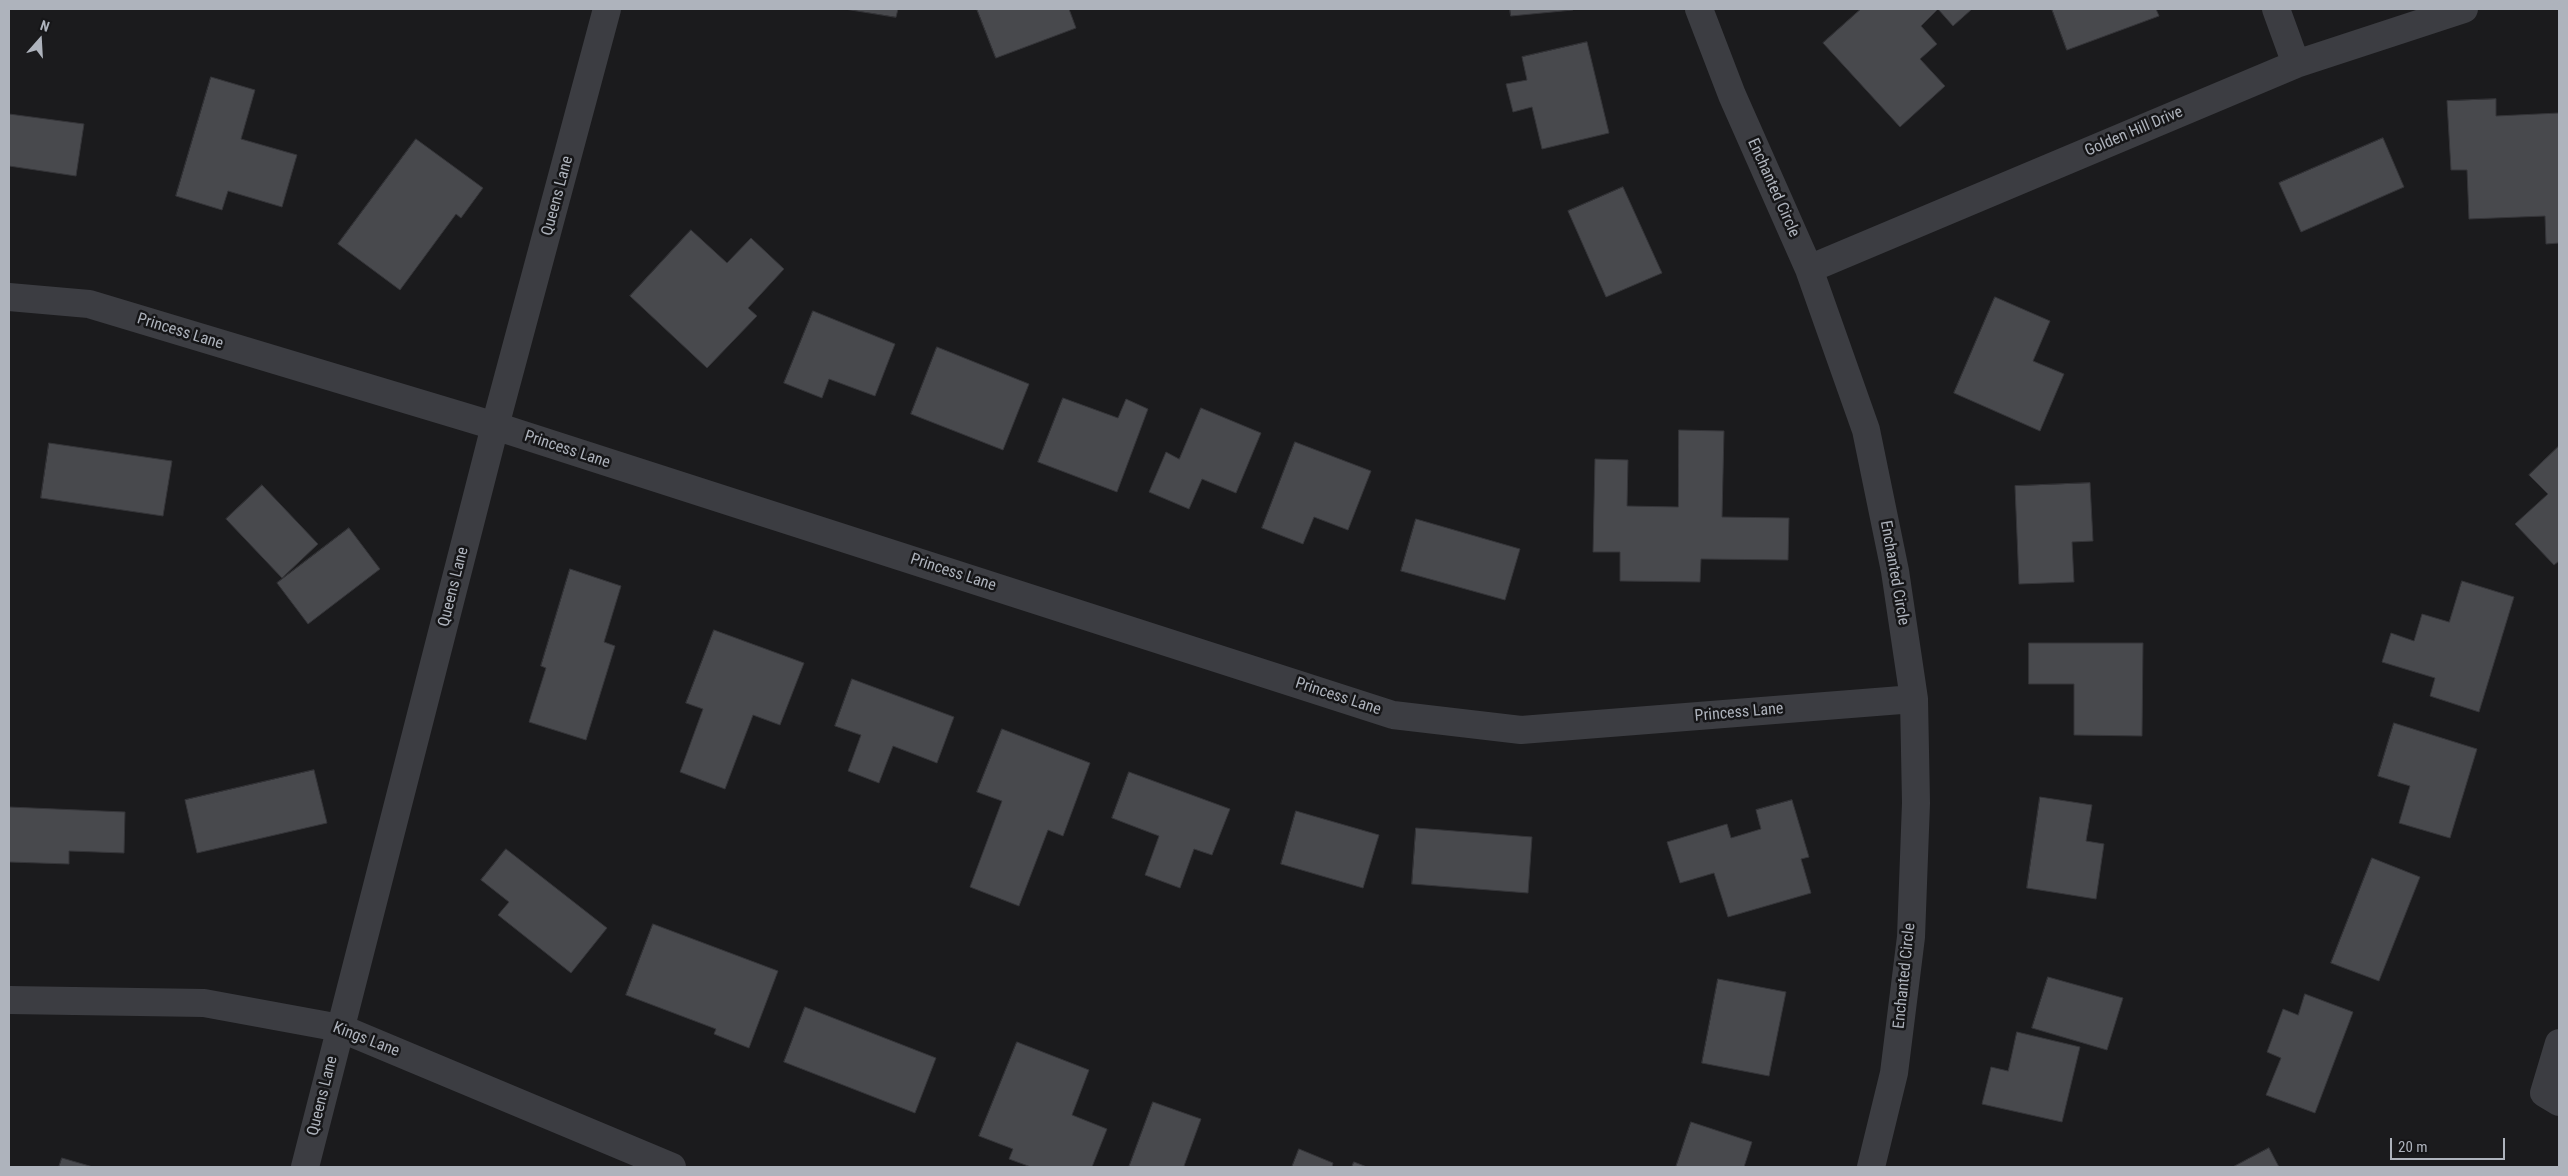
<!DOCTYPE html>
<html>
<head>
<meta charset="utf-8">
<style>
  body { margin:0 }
  #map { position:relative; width:2568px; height:1176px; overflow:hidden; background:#1b1b1d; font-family:"Roboto Condensed",sans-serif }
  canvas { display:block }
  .frame { position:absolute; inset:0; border:10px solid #aeb3bc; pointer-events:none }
  .north { position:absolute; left:15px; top:15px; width:50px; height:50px; -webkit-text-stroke:4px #161618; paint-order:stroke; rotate:19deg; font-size:14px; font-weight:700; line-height:20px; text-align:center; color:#aeb3bc }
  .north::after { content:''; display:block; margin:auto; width:18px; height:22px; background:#aeb3bc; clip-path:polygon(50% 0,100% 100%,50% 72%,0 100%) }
  .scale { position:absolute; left:2390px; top:1138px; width:115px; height:22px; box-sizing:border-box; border:2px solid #aeb3bc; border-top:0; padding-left:6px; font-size:15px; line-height:18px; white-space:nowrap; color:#aeb3bc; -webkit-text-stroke:4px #161618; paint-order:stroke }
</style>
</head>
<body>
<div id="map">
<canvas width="2568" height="1176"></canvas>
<div class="frame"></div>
<div class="north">N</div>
<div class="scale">20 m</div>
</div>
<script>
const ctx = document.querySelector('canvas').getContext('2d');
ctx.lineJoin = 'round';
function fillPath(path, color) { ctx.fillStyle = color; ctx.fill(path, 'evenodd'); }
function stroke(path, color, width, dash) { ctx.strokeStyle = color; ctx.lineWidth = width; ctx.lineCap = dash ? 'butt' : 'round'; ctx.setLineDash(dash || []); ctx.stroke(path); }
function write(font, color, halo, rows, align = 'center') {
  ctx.font = font + ' "Roboto Condensed",sans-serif'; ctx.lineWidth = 5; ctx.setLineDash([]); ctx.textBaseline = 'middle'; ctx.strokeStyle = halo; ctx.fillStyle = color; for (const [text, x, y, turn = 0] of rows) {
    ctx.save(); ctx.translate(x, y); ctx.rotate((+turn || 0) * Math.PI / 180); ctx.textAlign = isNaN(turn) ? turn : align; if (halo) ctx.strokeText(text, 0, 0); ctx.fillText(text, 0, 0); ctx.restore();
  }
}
const building = new Path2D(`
  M845,9H898L896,17Z
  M977,9H1069L1076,28L996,58Z
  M1510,9H1573V10L1511,16Z
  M1861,9H1972L1953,26L1938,9L1921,26L1937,44L1920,59L1945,86L1900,127L1823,43Z
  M2052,9H2156L2159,16L2067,50Z
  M1587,42L1609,133L1542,149L1532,107L1513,112L1506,84L1527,80L1522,57Z
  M211,77L255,90L241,139L297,155L282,207L228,191L222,210L176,196Z
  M2496,99V116L2559,113V243L2546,244L2545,216L2469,219L2467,170H2451L2447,101Z
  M9,114L84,124L76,176L9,166Z
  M2383,138L2404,187L2301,232L2279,183Z
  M416,139L483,188L461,218L456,214L400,290L338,244Z
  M1623,187L1662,273L1606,297L1568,211Z
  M691,230L727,263L751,238L784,269L748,308L757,316L707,368L630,296Z
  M1995,297L2050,321L2033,361L2064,374L2040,431L1954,393Z
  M813,311L895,344L875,396L829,379L822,398L784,383Z
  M937,347L1029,384L1003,450L911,414Z
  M1063,398L1118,418L1126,399L1148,409L1117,492L1038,462Z
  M1201,408L1261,433L1236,493L1202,479L1189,509L1149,492L1166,452L1179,459Z
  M1679,430L1724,431L1722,517L1789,518L1788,560L1701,559L1700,582L1620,581V552H1593L1595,459L1628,460L1627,506L1678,507Z
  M1295,442L1371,471L1348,530L1314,517L1303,544L1262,528Z
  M49,443L172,461L163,516L41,498Z
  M2559,446V561L2554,565L2515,524L2548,494L2529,475Z
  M2090,483L2093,541L2072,542L2074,582L2019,584L2015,486Z
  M262,485L318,544L282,578L226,519Z
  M1416,519L1520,549L1505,600L1401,571Z
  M349,528L380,569L308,624L277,583Z
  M570,569L621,586L604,642L615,646L586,740L529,722L546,668L541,666Z
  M2462,581L2514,597L2479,712L2430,696L2435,678L2382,662L2391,633L2414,641L2422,614L2449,622Z
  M714,630L804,663L780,725L753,715L725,789L680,772L703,709L686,703Z
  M2029,643H2143L2142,736L2074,735V684H2029Z
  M852,679L954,717L937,763L893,746L879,783L848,771L861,735L835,726Z
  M2394,723L2477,749L2450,838L2399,823L2410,786L2378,776Z
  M1002,729L1090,763L1063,836L1048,830L1019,906L970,887L1002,801L977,792Z
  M314,770L327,823L197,853L185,800Z
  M1129,772L1230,809L1212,855L1194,849L1180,888L1145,875L1159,836L1112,818Z
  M2040,797L2092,805L2086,841L2104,844L2096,899L2027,888Z
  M1792,800L1809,857L1801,859L1811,893L1728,917L1714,873L1680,883L1667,842L1727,824L1731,838L1761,829L1756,810Z
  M9,807L125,812L124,853L69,851V864L9,862Z
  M1296,811L1379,835L1363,888L1281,864Z
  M1416,828L1532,837L1528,893L1412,884Z
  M506,849L607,928L571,973L498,915L509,902L481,880Z
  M2372,858L2420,877L2379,981L2331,963Z
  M653,924L778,971L749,1048L714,1034L716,1029L626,995Z
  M2048,977L2123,998L2107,1050L2032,1028Z
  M1718,979L1786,992L1769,1076L1702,1063Z
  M2305,994L2353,1012L2315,1113L2266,1095L2281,1058L2267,1052L2283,1009L2298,1015Z
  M805,1007L936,1058L915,1113L784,1062Z
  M2017,1032L2080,1047L2062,1122L1982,1104L1991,1067L2008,1071Z
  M1017,1042L1089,1070L1072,1115L1107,1129L1092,1167H1031L1009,1159L1013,1149L979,1136Z
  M1153,1102L1201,1119L1184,1166L1188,1167H1129Z
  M1691,1122L1752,1142L1744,1167H1676Z
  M2269,1148L2279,1167H2233Z
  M1299,1149L1333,1163L1332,1167H1292Z
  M62,1158L93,1167H59Z
  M1354,1162L1367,1167H1352Z`);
fillPath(building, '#48494d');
stroke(building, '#353539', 1);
stroke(new Path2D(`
  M1699,9L1732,95L1809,269L1866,430L1895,571L1914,699L1916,803L1911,937L1894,1073L1871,1167
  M2276,9L2296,64
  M1809,269L2296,64L2464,9
  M9,297L89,304L495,426L1393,715L1521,730L1914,699
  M9,1000L204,1003L340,1028L672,1167
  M2559,1043L2544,1093L2559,1102
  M305,1167L495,426L607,9`), '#3c3d42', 28);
write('16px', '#aeb3bc', '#161618', [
  ["Golden Hill Drive",2134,132,-23],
  ["Enchanted Circle",1773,188,66],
  ["Queens Lane",558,196,-75],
  ["Princess Lane",180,332,17],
  ["Princess Lane",567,450,18],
  ["Princess Lane",953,573,18],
  ["Enchanted Circle",1894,573,80],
  ["Queens Lane",454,587,-76],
  ["Princess Lane",1338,697,18],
  ["Princess Lane",1739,713,-5],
  ["Enchanted Circle",1905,976,-84],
  ["Kings Lane",366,1040,21],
  ["Queens Lane",323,1096,-76]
]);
</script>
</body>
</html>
